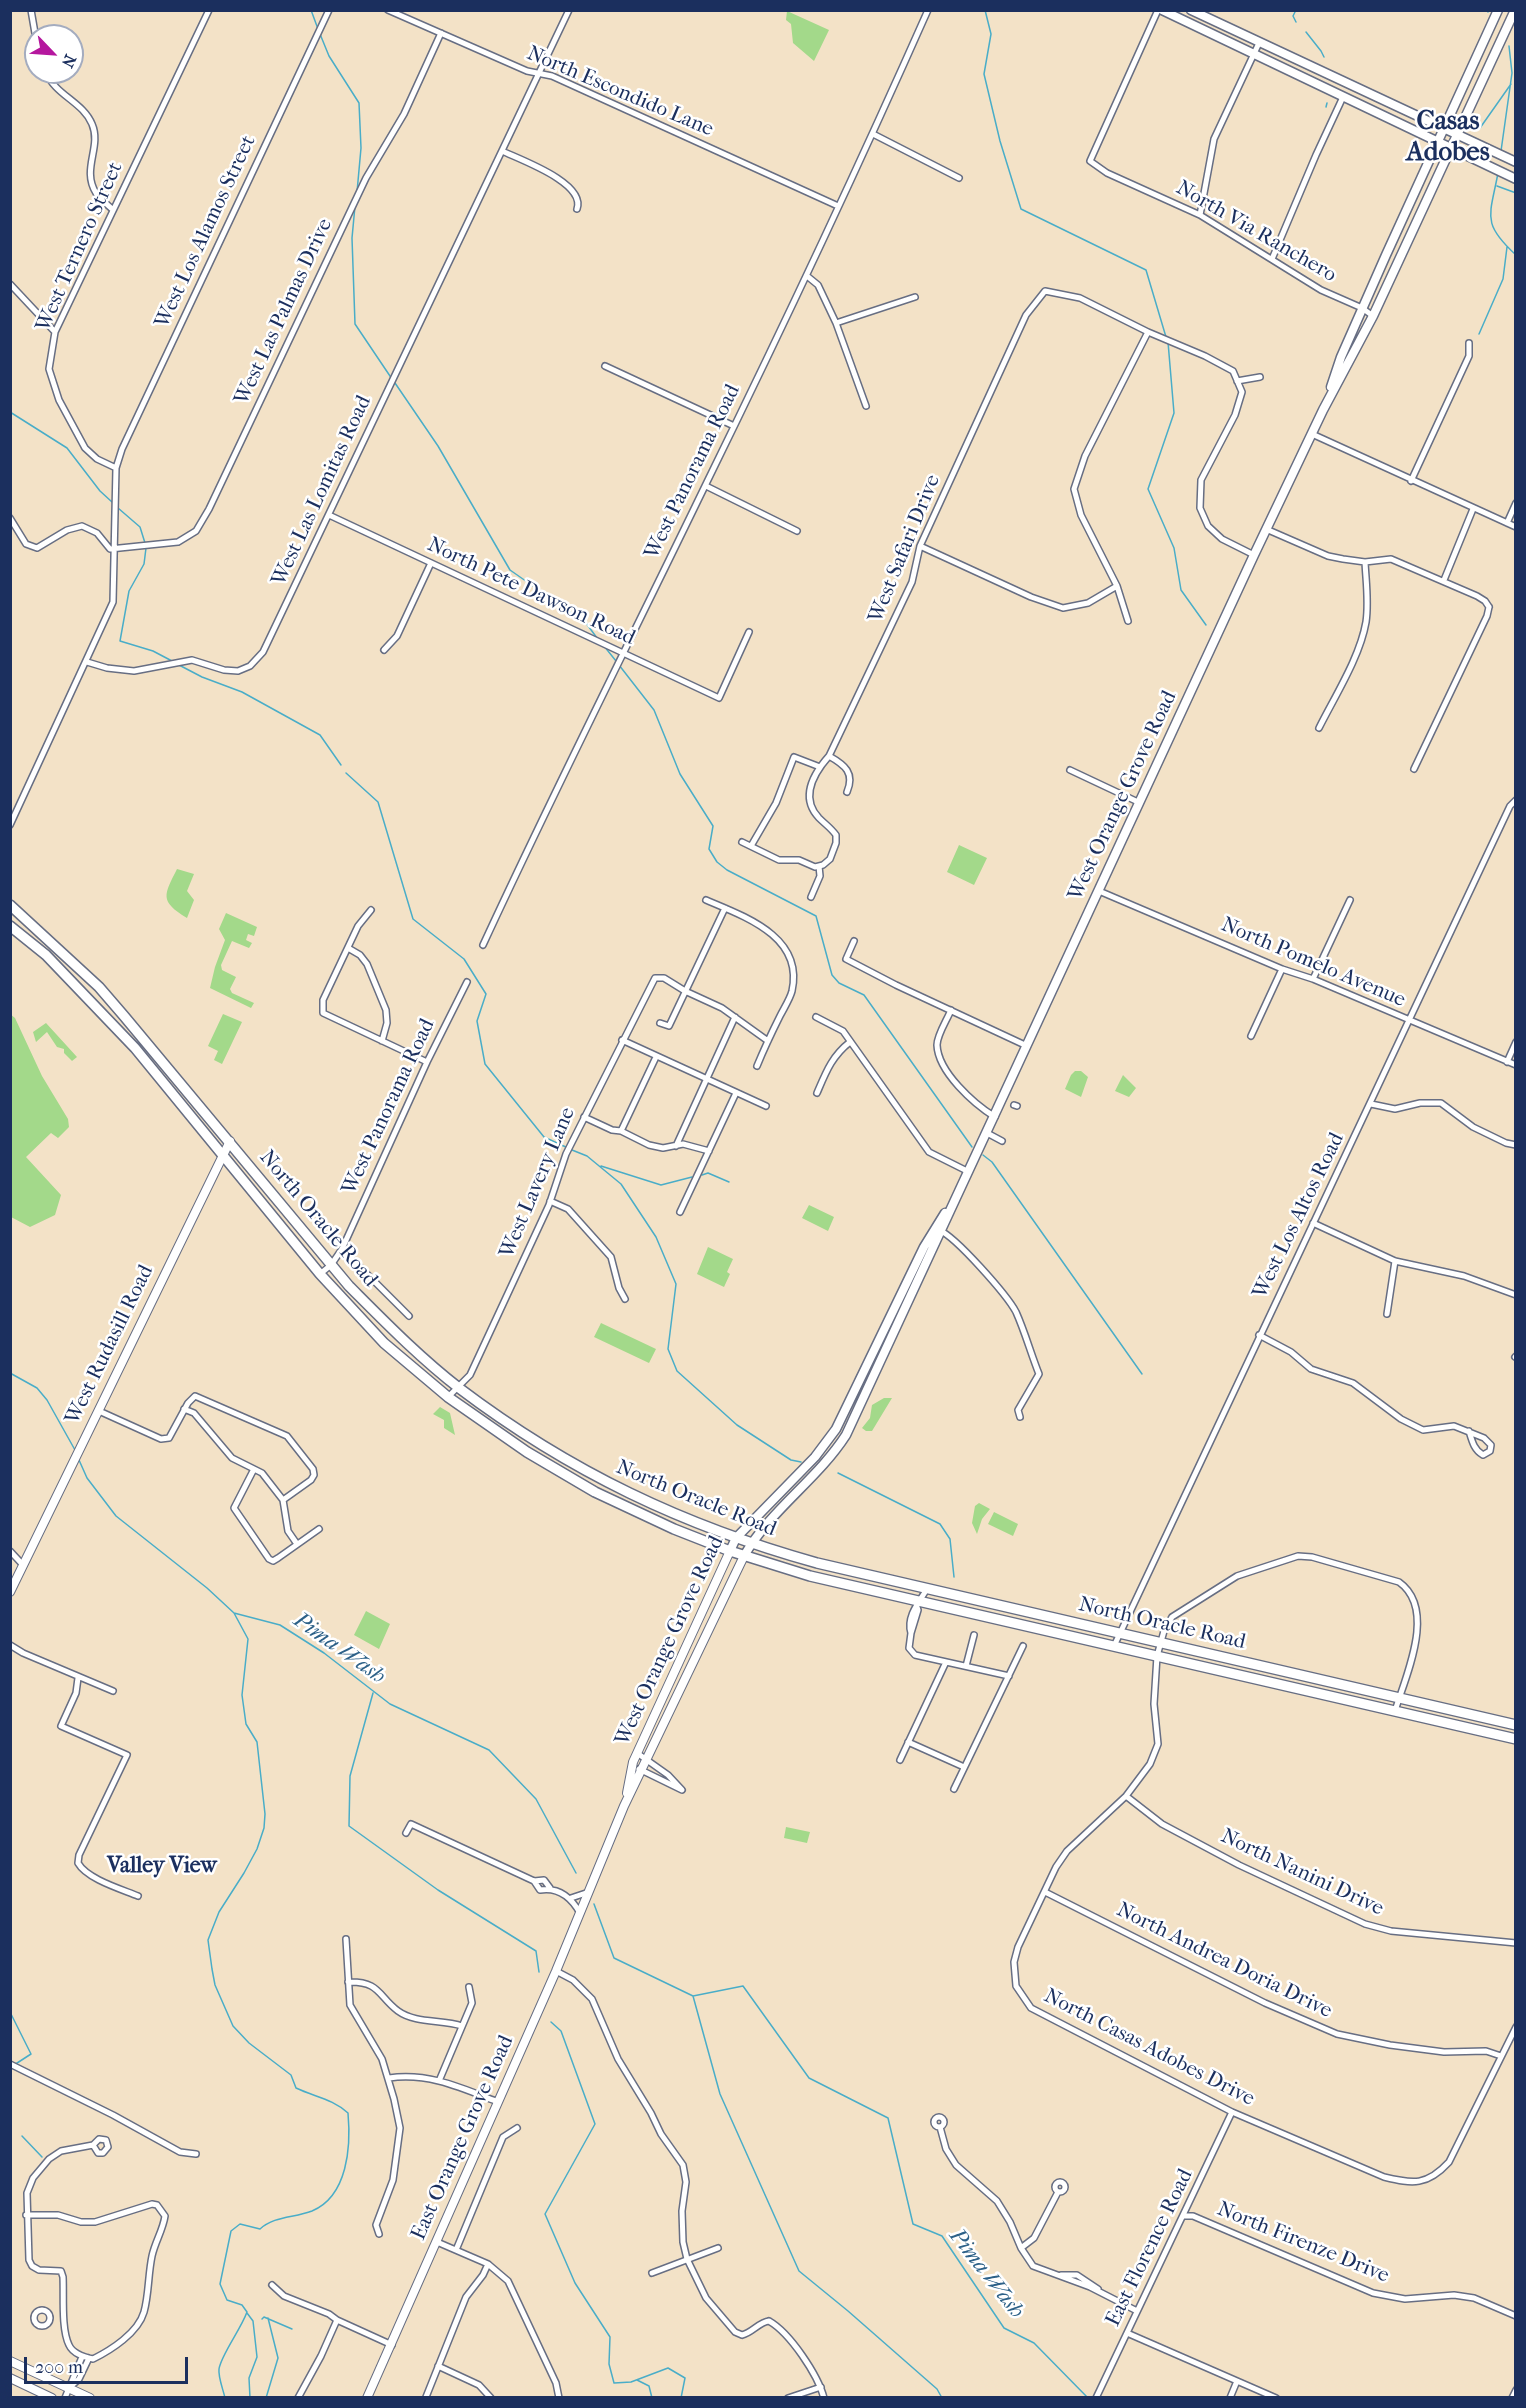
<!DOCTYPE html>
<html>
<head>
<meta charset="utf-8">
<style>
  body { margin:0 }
  #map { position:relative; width:1526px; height:2408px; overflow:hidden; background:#f3e2c7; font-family:"IM FELL French Canon",serif }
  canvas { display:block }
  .frame { position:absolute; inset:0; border:12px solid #1b2f5e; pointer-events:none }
  .north { position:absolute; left:24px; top:24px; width:60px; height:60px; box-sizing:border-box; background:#fff; border:2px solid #a4acbf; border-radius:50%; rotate:115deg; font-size:16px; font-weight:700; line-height:24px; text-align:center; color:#1b2f5e }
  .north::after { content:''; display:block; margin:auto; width:21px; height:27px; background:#b5179e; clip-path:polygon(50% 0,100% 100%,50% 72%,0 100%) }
  .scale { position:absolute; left:24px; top:2357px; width:164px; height:27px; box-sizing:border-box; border:3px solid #1b2f5e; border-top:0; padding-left:8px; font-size:18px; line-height:21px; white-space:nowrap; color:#1b2f5e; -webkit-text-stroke:4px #fff; paint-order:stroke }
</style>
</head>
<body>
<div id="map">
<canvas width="1526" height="2408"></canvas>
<div class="frame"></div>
<div class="north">N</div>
<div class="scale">200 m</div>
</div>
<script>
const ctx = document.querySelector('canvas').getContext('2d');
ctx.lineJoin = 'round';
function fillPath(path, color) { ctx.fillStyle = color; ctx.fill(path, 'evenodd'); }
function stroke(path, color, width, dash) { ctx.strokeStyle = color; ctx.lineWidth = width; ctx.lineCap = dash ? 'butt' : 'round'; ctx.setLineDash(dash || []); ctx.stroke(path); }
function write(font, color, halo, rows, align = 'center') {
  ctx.font = font + ' "IM FELL French Canon",serif'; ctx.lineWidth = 5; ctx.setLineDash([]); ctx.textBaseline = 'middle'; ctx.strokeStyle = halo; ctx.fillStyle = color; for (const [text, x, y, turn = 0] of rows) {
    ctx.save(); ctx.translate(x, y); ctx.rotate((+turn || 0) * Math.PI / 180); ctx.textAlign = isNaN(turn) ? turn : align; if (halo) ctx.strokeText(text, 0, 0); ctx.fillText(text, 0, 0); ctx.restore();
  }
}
fillPath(new Path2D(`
  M787,11L829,30L814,61L793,43L791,24L786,20Z
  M959,845L987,858L974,885L947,872Z
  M177,869L194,874L187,891L194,900L187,918C159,901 164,895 177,869Z
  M226,913L257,927L254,936L248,934L246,940L252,943L249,948L232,941L221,965L222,970L236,977L230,989L232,993L254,1003L251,1008L210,988L215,967L225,940L219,929Z
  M10,1014L15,1018L42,1076L68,1119L69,1127L58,1138L51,1133L26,1157L61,1195L55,1215L30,1227L11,1217Z
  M223,1014L242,1022L222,1064L214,1060L218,1051L208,1046Z
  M46,1023L77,1057L72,1061L64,1053V1049L57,1047L47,1032L36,1042L33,1032Z
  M1075,1071H1081L1088,1077L1081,1097L1065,1089L1071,1075Z
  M1123,1075L1136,1088L1129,1097L1115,1091Z
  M809,1205L834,1217L828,1231L802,1218Z
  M708,1247L733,1259L727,1272L730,1274L724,1287L697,1274Z
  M601,1323L656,1349L649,1363L594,1337Z
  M884,1398H892L872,1431H866L862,1428L870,1418L872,1405Z
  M440,1407L450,1413L455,1435L444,1428V1420L433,1414Z
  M979,1503L990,1509L982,1519L977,1534L972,1523L975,1506Z
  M994,1512L1018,1524L1013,1536L988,1524Z
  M366,1611L390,1624L379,1649L354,1635Z
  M786,1827L810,1832L807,1843L784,1838Z`), '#a3d98a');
stroke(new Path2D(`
  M311,10L318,29
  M985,10L991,34L984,74L1000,141L1021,209L1146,270L1166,337
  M1296,10L1293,16L1296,22
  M1486,10L1488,12
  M1306,32L1321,51L1324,57
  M320,34L329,56L359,103L361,148L357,192
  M1326,107L1327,103
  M1480,128L1511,84
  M1501,151L1512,73L1509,46
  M1498,173C1490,216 1481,223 1516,255
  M1497,186L1516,193
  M355,206L352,238L355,324L392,379
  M1479,334L1503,279L1507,247
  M1168,342L1174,413L1148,489L1174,548L1181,590L1206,625
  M395,383L438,446L510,570L586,623L597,638
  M10,412L67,448L100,491L112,502
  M118,508L140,527L145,543
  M146,548L144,564L129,591L120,641L153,651L172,661
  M604,646L616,661
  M179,665L202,677L242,692L320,735L341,765
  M619,665L654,710L680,774L713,826L709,849L717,862L727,870L816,916L832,975L839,983L864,995L972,1147
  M346,773L378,802L413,919L464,959L486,994L477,1021L485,1064L544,1137L568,1148
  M572,1150L587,1156L621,1184L656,1237L676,1284L668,1349L677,1371L737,1425L791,1460L801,1462
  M983,1155L992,1162L1142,1374
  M601,1166L661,1185L692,1177
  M702,1175L708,1173L729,1182
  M10,1373L37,1388L47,1400L75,1450
  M79,1460L87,1478L116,1516L207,1588L234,1613L280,1625L324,1653L390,1704L489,1750L536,1799L576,1873
  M838,1473L940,1524L950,1539L954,1577
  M373,1693L350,1776L349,1826L438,1890L536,1951L539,1972
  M594,1904L614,1958L693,1996L743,1986L809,2078L888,2118L913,2224L942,2236L1004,2328L1034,2343L1088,2398
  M693,1996L720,2094L799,2271L848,2311L937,2389L942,2398
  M10,2012L31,2054L14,2065
  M551,2022L561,2031L595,2124L545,2214L575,2283L610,2337L609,2364L614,2383L631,2382L668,2368L685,2378L681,2398
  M22,2136L42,2157
  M247,2313L253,2321L257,2357L249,2378L250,2398
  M262,2319L264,2317L292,2329
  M637,2380L649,2386L652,2398
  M225,2398C223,2389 218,2377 219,2369C221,2355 241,2329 247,2312L242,2305L227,2300L220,2284L231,2231L240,2224L260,2229C274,2216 294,2218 312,2211C348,2196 351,2146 348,2113C333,2099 315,2097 296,2088L291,2075L249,2043L233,2026L215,1985L212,1969L208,1940L219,1912L244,1873L257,1849L264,1828L265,1814L257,1742L246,1724L242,1695L248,1639L234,1613
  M266,2398L278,2358L268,2318`), '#49adc8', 1.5);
const street = new Path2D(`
  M31,10L36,39
  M388,10L527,71L552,76L838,206
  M1158,10L1090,161L1107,173L1200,215L1321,290L1362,308L1373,316
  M46,72C55,95 83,102 92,124C102,147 81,169 96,193C100,199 108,205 113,210
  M873,134L959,178
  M502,151C521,160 586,183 577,209
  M1200,215L1214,139L1259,43
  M1272,259L1316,155L1343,97
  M807,276L818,285L836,323L866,406
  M10,284L55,332
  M836,323L915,297
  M605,366L734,426
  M1237,381L1260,377
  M1312,434L1516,527
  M116,468L122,449L329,10
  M1411,481L1469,356V343
  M706,486L797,531
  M329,515L719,698L749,632
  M10,518L26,544L37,548L67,530L82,526L97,533L110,549L178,542L196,531L209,509L366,178L404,114L441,33
  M1507,523L1516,503
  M1266,529L1328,556L1343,559L1365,562L1391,559L1477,596L1485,601L1489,607
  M920,546L1031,597L1063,608L1088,603L1117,586
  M1444,580L1473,509
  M1128,621L1117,586L1081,515L1074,489L1085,456L1148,332
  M384,650L397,636L431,563
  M87,662L107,668L134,671L192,660L224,670L238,671L250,666L263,652L569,10
  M1319,728C1335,696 1360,657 1366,622C1369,602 1366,582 1365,562
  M829,756C845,765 855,773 847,792
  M1414,769L1487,616L1489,607
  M1070,770L1138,802
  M10,825L113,602L116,468L97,459L85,448L59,400L49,369L55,332L209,10
  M742,842L779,860H799L815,867L823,865L830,859L836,843V835C831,828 825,824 819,818C799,797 814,773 829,756L912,582L920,546L1026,315L1045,291L1080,298L1148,332L1205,356L1233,371L1242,392L1235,415L1201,480L1200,508L1208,526L1222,539L1254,555
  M751,846L776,803L794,757L820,767
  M1099,891L1282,969L1313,979L1516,1065
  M811,897L820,876L819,866
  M706,900C746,917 804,937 792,991C790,999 784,1008 780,1016C772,1032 764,1049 757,1066
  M371,910L358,926L323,1000V1013L427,1062
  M854,941L846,959L896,985L1027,1046
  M483,945C554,791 631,639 705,486C782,329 857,170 928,10
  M348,948L360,955L367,964L386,1010L387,1023L382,1041
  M1313,979L1350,900
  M951,1010C947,1020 937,1035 937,1045C938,1072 974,1104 995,1117
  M816,1017L843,1031L929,1152L969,1172
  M660,1023L669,1026L725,908
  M1251,1036L1282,969
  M622,1040L766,1106
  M1507,1062L1516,1042
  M817,1093C826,1072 832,1056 850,1042
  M1371,1104L1395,1109L1420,1103H1441L1473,1127L1506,1143L1516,1145
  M1014,1105L1017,1106
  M584,1117L612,1130L621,1131L649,1145L663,1148L683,1144L709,1151
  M621,1131L656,1057
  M987,1133L1002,1141
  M676,1146L735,1017
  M550,1201L568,1209L611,1257L619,1288L625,1299
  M680,1212L736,1093
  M1313,1223L1395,1261L1464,1276L1516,1295
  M939,1230C956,1237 1007,1295 1016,1312C1025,1332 1031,1354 1039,1374L1018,1410L1020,1417
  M342,1249L409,1316
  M320,1274L331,1265L342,1249L427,1062L467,982
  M1387,1314L1395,1261
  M1259,1335L1291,1352L1311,1369L1353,1383L1401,1419L1423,1430L1454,1426L1484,1438L1491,1445L1490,1451L1483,1455C1474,1450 1472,1441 1469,1431
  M1515,1357L1516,1356
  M448,1397L470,1375L549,1205L566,1154L655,978H664L685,991L722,1008L768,1041
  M184,1409L194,1413L232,1458L262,1473L283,1500L288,1531L297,1544
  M99,1411L161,1439L169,1438L188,1403L195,1396L287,1436L313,1469L314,1475L311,1480L283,1500
  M254,1469L234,1508L269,1559L273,1561L278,1558L319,1529
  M10,1551L23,1565
  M917,1607L918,1610L911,1633C906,1617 919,1602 927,1589
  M911,1633L909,1648L915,1655L1009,1676
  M10,1645L23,1653L113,1691
  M1114,1646L1510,806L1516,800
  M966,1666L974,1635
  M78,1678L76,1693L61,1726L127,1755L79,1855L78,1863C87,1879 121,1889 138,1896
  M1395,1711C1406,1675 1437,1609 1399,1582L1312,1557L1298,1556L1237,1576L1172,1617L1164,1631L1157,1656L1154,1704L1158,1744L1150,1764L1126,1796L1067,1851L1056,1867L1018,1947L1014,1962L1016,1986L1031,2008L1232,2112L1384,2177C1413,2184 1427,2186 1449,2162L1516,2027
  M908,1742L964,1767
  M637,1753L668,1775L682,1790L639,1769
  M900,1760L946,1662
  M954,1789L1023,1646
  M1126,1796L1162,1824L1239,1865L1365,1924L1391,1931L1516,1943
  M406,1833L411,1824L534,1881L544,1880L550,1888
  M534,1881L540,1890C558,1887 571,1897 580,1913
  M1045,1892L1265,2003L1337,2034L1390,2045L1444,2052L1486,2051L1501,2056
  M571,1898L589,1892
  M346,1939L350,2005L382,2059L394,2099L400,2128L393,2180L376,2225L379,2234
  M556,1971L573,1980L592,1999L618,2059L651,2113L661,2134L683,2165L686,2182L682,2211L683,2242L687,2259L706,2298L735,2332L742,2335
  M348,1982C380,1981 378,1996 398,2011C416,2024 442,2019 462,2026
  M10,2064L113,2115L180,2152L196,2154
  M389,2078C428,2072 462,2088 498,2102
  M439,2081L472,2003L469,1987
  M934 2122a5 5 0 1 1 10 0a5 5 0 1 1-10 0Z
  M940,2127L946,2149L956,2165L997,2201L1010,2222L1021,2248L1033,2266L1090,2287L1137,2311
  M1055 2187a5 5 0 1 1 10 0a5 5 0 1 1-10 0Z
  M26,2215H58L81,2222H95L152,2204L157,2205L165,2216C163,2230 155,2242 152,2256C148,2275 149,2294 144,2312C138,2333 111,2350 93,2359C84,2357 73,2354 69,2345C61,2329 64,2295 63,2277L61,2271L39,2270L32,2266L29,2260L27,2193L33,2178L49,2159L61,2151L93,2145L99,2139L106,2140L108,2147L103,2153H98L93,2145
  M1184,2216H1193L1373,2293L1405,2299L1454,2295L1474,2298L1516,2316
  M437,2242L488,2264L508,2281L556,2383L559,2398
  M1021,2248L1034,2238L1058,2192
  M456,2250L503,2137L517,2128
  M652,2273L718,2248
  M1061,2275H1077L1098,2289
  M272,2285L284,2296L329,2314L337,2320L392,2345
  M34 2318a8 8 0 1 1 16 0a8 8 0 1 1-16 0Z
  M769,2321C790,2333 818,2375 824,2398
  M1127,2333L1276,2398
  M742,2335C752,2333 759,2322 769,2321
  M82,2357L69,2388L79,2379L89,2358
  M438,2366L479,2385L491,2398
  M426,2397L466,2297L483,2275L488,2264
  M65,2398L69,2388
  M298,2398L321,2356L337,2320
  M788,2398L821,2387
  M1096,2398L1232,2112
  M1230,2398L1237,2381
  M1512,2398L1516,2390`);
const secondary = new Path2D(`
  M10,1592L230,1141
  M627,1793L633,1762L730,1551
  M10,2361L90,2398
  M10,2378L52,2398
  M367,2398L556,1971L624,1806L744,1556`);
const primary = new Path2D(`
  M1162,10L1516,179
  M1191,10L1516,162
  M1331,387L1341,357L1386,255L1498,10
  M730,1551L736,1538L815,1457L836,1429L924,1247L945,1213
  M744,1556C771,1509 817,1480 846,1435L1254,555L1323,410L1373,316L1515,10`);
const highway = new Path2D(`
  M10,905L99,987L124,1016L349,1286C384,1321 419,1357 459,1388C570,1472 684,1526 817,1563L1516,1725
  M10,926L46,955L135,1048L320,1274L384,1343L448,1397L527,1452L595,1492L674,1529L730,1551L810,1576L1516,1739`);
stroke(street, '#676e83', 8);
stroke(secondary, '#676e83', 10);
stroke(primary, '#676e83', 11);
stroke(highway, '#676e83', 12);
stroke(street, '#fff', 5);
stroke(secondary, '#fff', 8);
stroke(primary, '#fff', 8);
stroke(highway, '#fff', 9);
write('21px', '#1b2f5e', '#fff', [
  ["North Escondido Lane",620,92,23],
  ["West Los Alamos Street",206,232,-65],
  ["North Via Ranchero",1256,232,30],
  ["West Ternero Street",80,247,-66],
  ["West Las Palmas Drive",284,312,-65],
  ["West Panorama Road",693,472,-64],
  ["West Las Lomitas Road",322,491,-65],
  ["West Safari Drive",905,549,-68],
  ["North Pete Dawson Road",531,592,25],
  ["West Orange Grove Road",1123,796,-65],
  ["North Pomelo Avenue",1313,963,23],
  ["West Panorama Road",389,1107,-65],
  ["West Lavery Lane",538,1183,-67],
  ["West Los Altos Road",1299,1216,-64],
  ["North Oracle Road",318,1219,50],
  ["West Rudasill Road",110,1345,-64],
  ["North Oracle Road",696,1499,22],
  ["North Oracle Road",1162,1624,13],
  ["West Orange Grove Road",670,1641,-65],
  ["North Nanini Drive",1302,1873,25],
  ["North Andrea Doria Drive",1224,1961,26],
  ["North Casas Adobes Drive",1149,2048,27],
  ["East Orange Grove Road",463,2138,-66],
  ["North Firenze Drive",1303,2243,22],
  ["East Florence Road",1150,2248,-64]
]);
write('italic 22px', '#2d6188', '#fff', [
  ["Pima Wash",339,1649,35],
  ["Pima Wash",986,2274,52]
]);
write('bold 22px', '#1b2f5e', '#fff', [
  ["Valley View",162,1867]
]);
write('bold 27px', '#1b2f5e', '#fff', [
  ["Casas",1448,122],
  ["Adobes",1448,153]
]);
</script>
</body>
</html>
